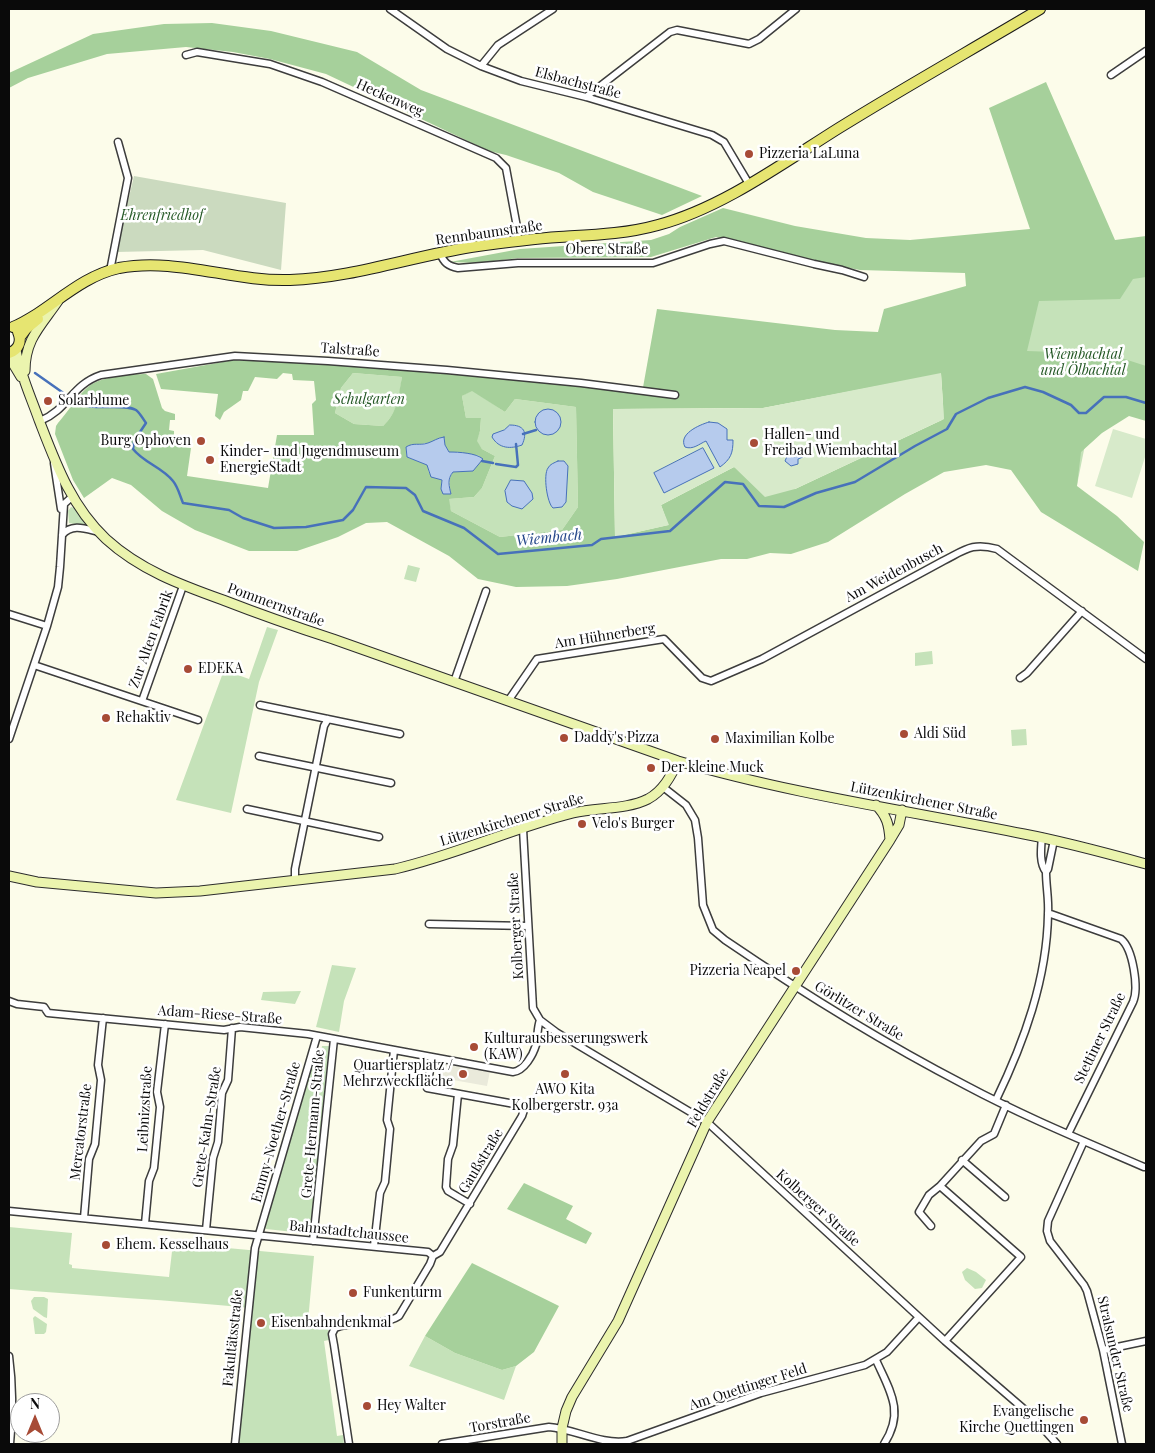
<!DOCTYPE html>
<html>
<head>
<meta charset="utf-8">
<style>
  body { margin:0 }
  #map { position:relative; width:1155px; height:1453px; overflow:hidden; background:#fcfcea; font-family:"Playfair Display",serif }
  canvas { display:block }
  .frame { position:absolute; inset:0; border:10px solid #0a0a0a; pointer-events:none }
  .north { position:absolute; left:10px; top:1393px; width:50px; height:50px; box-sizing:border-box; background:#fff; border:1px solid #9d9d9d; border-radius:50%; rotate:0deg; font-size:14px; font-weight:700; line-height:20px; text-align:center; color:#0a0a0a }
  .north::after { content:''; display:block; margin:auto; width:18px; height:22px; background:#a74b36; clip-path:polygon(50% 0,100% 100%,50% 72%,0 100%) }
</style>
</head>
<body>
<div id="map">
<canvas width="1155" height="1453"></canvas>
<div class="frame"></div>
<div class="north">N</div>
</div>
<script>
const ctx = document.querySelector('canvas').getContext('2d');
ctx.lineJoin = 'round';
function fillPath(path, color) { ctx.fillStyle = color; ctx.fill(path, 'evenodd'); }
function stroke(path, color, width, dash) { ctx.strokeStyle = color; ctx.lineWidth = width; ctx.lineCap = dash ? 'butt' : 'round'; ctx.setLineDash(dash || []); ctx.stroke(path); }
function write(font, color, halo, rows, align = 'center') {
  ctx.font = font + ' "Playfair Display",serif'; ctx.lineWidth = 5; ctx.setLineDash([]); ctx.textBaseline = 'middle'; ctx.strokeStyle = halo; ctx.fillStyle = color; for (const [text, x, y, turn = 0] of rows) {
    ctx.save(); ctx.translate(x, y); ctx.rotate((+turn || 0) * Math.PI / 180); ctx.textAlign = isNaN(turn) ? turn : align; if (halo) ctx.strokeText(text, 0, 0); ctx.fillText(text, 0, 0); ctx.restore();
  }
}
fillPath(new Path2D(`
  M1146,250V416L1133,412L1086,440L1075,495L941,439L945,376L1021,301Z
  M353,373L402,377C399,397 398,412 383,426L354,424L335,413L341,388Z
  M472,390L505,412L515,399L576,407L578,507L562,530L500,537L451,511L448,499L474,497L482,488L495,456L482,449L476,441L480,431L481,418H466L462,396Z
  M71,507L75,508L86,524L85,526L69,523L68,511Z
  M408,565L420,568L416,582L404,579Z
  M267,627L278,630L259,682L231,813L176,800L224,670L249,679Z
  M932,651L933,664L915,666V653Z
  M1026,729L1027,745L1012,746L1011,730Z
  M332,965L356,968L344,1001L339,1032L316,1027Z
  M301,991L295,1004L261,1000L263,992Z
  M322,1046H329L311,1227L303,1233L266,1229L265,1227L268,1214L314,1057H320Z
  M9,1227L72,1233L69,1264L72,1265V1268L169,1277L173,1243L314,1256L308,1321L332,1324L328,1331L329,1340L324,1341L337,1436L343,1435L344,1444H239L251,1308C171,1300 90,1296 9,1289Z
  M967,1268L976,1272L986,1280L982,1288L975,1289L965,1280L962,1272Z
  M34,1297H44L48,1299L47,1318L44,1317L33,1309L31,1301Z
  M35,1316L47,1324L46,1332L44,1334H35L33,1318Z
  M425,1336L455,1353L502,1370L516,1366L504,1400L409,1366Z`), '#c5e2b9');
fillPath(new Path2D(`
  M212,23L271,31L357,52L421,90L702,196L662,215L593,192L559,173L506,155L489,151L326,74L270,59L233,52L186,47L107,54L28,78L9,88V73L93,34L164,24Z
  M1046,82L1115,240L1146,236V277L1133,279L1120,299L1039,301L1027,351L1109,354L1146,366V421L1129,416L1102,433L1081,452L1077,486L1117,516L1144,542L1138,571L1041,512L1011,470L986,465L944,472L905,494L828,542L791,554L770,553L747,559H721L617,579L567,586L516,587L478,579L449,556L387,522L366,523L338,537L297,551H249L195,530L162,511L131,485L112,478L84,498L73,480L55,434L56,426L58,423C68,412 78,395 89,386C100,377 132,374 146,374L153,379L162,408L165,411L175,414V420H170L169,430L174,431V445L191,448L187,476L268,488L277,435H314L312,404L316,400L314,381L293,380L292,374L283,373L277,379L255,377L248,391H243L241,400L224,412L220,420L215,416L218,394L161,389L156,374L234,360L329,364L447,373L583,386L642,393L657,309L835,330L878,332L884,309L966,286L965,273L860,270L822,263L743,242L716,237L651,257L519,258L477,263L450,262L520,249L651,240L669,234L680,227L723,208L795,226L866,238L910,240L1030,229L989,108ZM353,373L402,377C398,397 398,412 383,426L354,424L335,413L341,388ZM941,374L944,419L795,489L734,467L661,505L668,525L615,537L613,409L763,408ZM472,391L505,412L515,399L576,407L578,507L562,530L500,537L451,511L449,499L474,497L482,488L495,456L482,449L477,441L480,431L481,418H466L462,396ZM427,443L445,445L449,452C460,452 469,455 480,456L462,471H453C448,479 449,486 451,494L441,489L442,480L429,473L428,465L407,457L406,447Z
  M524,1183L573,1206L566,1219L592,1233L586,1244L507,1209Z
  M472,1263L559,1306L534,1352L516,1366L502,1370L455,1353L425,1336Z`), '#a6d09b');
fillPath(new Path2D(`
  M134,176L286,203L281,270L203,250L116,252Z`), '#cbdabf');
fillPath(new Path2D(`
  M941,373L944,419L795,489L765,497L734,467L661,505L669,525L615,537L613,409L763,408Z
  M1113,429L1146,439V454L1132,498L1095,486Z`), '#d7eaca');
fillPath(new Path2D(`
  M439,1063L490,1071L487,1086L436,1077Z`), '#eaeadb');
const water = new Path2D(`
  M535 422a13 13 0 1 1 26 0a13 13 0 1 1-26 0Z
  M709,422L718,423L727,429V440H733C733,453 731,459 720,467L706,441C699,444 693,450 685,447C678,434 699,425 709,422Z
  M510,425C524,425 528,432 522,445C511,449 499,449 492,437L493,434L504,430Z
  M444,437L445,445L449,452C459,452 476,453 483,459L473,471L453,472C447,479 449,486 451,494H443L441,489L442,480L431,477L427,465L407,457L406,447C414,442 419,446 428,443C434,441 437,438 444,437Z
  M703,448L714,468L664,493L654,473Z
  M798,451H801L804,454L803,457L798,459V464L791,466L785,461L788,454L794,457Z
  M558,461H564L568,466L566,502L562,507L553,508C547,503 543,475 548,468C550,464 554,463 558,461Z
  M511,480L524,481L532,493L533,499L522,509L512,506L507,502L505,491Z`);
fillPath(water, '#b6cbed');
stroke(water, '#4771ba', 1);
stroke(new Path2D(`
  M35,373L79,404C97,411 123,403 136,410C140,413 143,419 146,423L134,441L133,449C144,463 162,467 173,481C178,487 180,496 183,503L229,510L243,518L274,528L306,527L343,520L353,510L366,487L406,488L415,495L423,511L464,528L498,554L592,545L601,539L670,531L725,482L743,484L759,506L784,507L816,493L855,482L915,446L947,429L956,414L988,398L1025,387L1043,392L1071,405L1079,413H1086L1104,397H1126L1146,403
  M523,434L536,430
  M482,461L493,463
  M496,464L516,467L518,465L516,444`), '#4771ba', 2.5);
const street = new Path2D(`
  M390,9L447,49L481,66L521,81L586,97L712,135L724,142L749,184
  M186,55L197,52L270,64L322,82L496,158L506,168L517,227L518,241
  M481,66L498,45L553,9
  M1111,75L1146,51
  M586,97L670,32L677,30L749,44L759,39L796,9
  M440,253C444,263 448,266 458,268L518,263H653L710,244L724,241L814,264L842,270L864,277
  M110,271L128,178L118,142
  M40,421C69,409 71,385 101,375L235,356L328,361L447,370L581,383L675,395
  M54,463L61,509
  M62,535C72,523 86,529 99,532
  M9,614L47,626
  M34,665L198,720
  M1020,678L1027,673L1082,611
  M454,682L486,591
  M142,701L183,586
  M508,701L537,659L664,639L702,678L711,681L762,659L943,561C965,550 972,542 997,549L1146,659
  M260,705L400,734
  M9,739L47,626L58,587L60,567L64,504L73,496
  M259,756L391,783
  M663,787L686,805L695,820L698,838L703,905L713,930L725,940C803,993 882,1042 965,1085C1023,1116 1084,1141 1144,1167
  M247,809L379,837
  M523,829L533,1008L540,1020L556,1032L707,1122L945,1341L1032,1416L1057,1444
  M1046,872L1048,869L1054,840
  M295,880V869L324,726L328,719
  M1048,913L1121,939C1133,949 1139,988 1133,1002L1068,1134
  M429,924L528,926
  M9,1001L17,1004L44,1007L48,1013L224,1030L240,1027L308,1034L513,1072C524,1071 533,1055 536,1045C538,1036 537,1028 540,1020
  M432,1058L427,1088L520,1105L524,1110L522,1116L440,1252L433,1256
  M458,1094L453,1145L448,1159L446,1187L448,1191L470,1204
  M996,1100C1024,1042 1047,979 1048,914C1049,900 1046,886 1046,872C1039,863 1041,848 1042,837
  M1084,1141L1048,1221L1047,1231L1050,1241L1084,1285L1087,1291L1103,1350L1122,1444
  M962,1160L1005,1197
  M9,1211L428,1252L433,1256
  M84,1218L89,1159L95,1144L101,1080L98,1065L103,1018
  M145,1224L149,1181L154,1168L160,1107L157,1092L165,1024
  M931,1226L919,1212L929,1195L940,1186
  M206,1230L213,1158L218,1142L222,1093L228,1080L232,1028
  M313,1241L334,1039
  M374,1246L380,1193L385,1182L390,1129L387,1120L394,1050
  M945,1341L1021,1257L940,1186L981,1141L994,1134L1006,1105
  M1103,1350L1146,1341
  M9,1356C13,1386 13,1415 10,1444
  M876,1360C890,1391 905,1412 884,1444
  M235,1444L255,1248L317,1036
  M349,1444L334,1345L332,1334L335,1328C354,1320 382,1327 399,1316L430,1264L433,1256
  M442,1444L549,1427C575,1429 601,1445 627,1441L761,1393L865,1365L887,1352L919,1317`);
const secondary = new Path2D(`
  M16,350C20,374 31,397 39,420C56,464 71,506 106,539C140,570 181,585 223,600C259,614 296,627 333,639C448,680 563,720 678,761C791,794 909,811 1024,834C1066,842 1106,853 1146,864
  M9,357L21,377
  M25,371C25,339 41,326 58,301
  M876,805C887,816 889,825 890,840
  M9,876L37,882L156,893L200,891L395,869C456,855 513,828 573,813C597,807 626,810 648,799C663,791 671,776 678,761
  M562,1444V1428L566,1411L572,1397L618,1321L707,1122L890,840L899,825L902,810`);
const primary = new Path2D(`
  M13,327C21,324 29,319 37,314C63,297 87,275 119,268C176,257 233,282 290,280C351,278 410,257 471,247C500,243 529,239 559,237C592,235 626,234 658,225C722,208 783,163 839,128C905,87 973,49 1040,9
  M20,337L26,329L38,319
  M9,353C19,350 22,341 18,332`);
stroke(street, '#3d3d3d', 9);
stroke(secondary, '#2c2c2c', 11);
stroke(primary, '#1b1b1b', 12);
stroke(street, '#fff', 6);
stroke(secondary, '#ebf4ae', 9);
stroke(primary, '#e6e571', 10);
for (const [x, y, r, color] of [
  [749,154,5,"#a74b36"],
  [48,401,5,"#a74b36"],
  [201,441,5,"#a74b36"],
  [754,443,5,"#a74b36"],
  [210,460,5,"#a74b36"],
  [188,669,5,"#a74b36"],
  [106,718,5,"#a74b36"],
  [904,734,5,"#a74b36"],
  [564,738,5,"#a74b36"],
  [715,739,5,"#a74b36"],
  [651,768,5,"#a74b36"],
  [582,824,5,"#a74b36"],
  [796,971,5,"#a74b36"],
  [474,1047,5,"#a74b36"],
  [463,1074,5,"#a74b36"],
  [565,1074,5,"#a74b36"],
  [106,1245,5,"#a74b36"],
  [353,1293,5,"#a74b36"],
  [261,1323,5,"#a74b36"],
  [367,1406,5,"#a74b36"],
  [1084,1420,5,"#a74b36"]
]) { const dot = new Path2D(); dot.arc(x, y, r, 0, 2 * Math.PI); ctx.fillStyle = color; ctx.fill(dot); stroke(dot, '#fff', 2); }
write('14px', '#0a0a0a', '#fff', [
  ["Elsbachstraße",578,83,15],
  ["Heckenweg",390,98,24],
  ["Rennbaumstraße",489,233,-8],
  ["Obere Straße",607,250],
  ["Talstraße",350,350,4],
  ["Am Weidenbusch",894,573,-28],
  ["Pommernstraße",276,605,20],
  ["Am Hühnerberg",605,636,-9],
  ["Zur Alten Fabrik",151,639,-70],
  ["Lützenkirchener Straße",924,801,11],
  ["Lützenkirchener Straße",512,820,-17],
  ["Kolberger Straße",516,926,-93],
  ["Görlitzer Straße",859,1011,31],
  ["Adam-Riese-Straße",220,1015,4],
  ["Stettiner Straße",1100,1038,-64],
  ["Feldstraße",708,1098,-59],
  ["Leibnizstraße",145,1109,-87],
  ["Grete-Hermann-Straße",313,1124,-85],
  ["Grete-Kahn-Straße",207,1127,-81],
  ["Mercatorstraße",81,1132,-83],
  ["Emmy-Noether-Straße",276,1132,-74],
  ["Gaußstraße",481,1161,-59],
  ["Kolberger Straße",818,1208,42],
  ["Bahnstadtchaussee",349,1232,6],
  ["Fakultätsstraße",233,1338,-84],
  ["Stralsunder Straße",1115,1354,77],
  ["Am Quettinger Feld",748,1387,-18],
  ["Torstraße",500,1423,-10]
]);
write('14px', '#0a0a0a', '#fff', [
  ["Pizzeria LaLuna",759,154],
  ["Solarblume",58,401],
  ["Hallen- und",764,435],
  ["Freibad Wiembachtal",764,451],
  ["Burg Ophoven",191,441,"right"],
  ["Kinder- und Jugendmuseum",220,452],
  ["EnergieStadt",220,468],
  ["EDEKA",198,669],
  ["Rehaktiv",116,718],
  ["Aldi Süd",914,734],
  ["Daddy's Pizza",574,738],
  ["Maximilian Kolbe",725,739],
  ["Der kleine Muck",661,768],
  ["Velo's Burger",592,824],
  ["Pizzeria Neapel",786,971,"right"],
  ["Kulturausbesserungswerk",484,1039],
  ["(KAW)",484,1055],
  ["Quartiersplatz /",453,1066,"right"],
  ["Mehrzweckfläche",453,1082,"right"],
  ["AWO Kita",565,1090,"center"],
  ["Kolbergerstr. 93a",565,1106,"center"],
  ["Ehem. Kesselhaus",116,1245],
  ["Funkenturm",363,1293],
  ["Eisenbahndenkmal",271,1323],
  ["Hey Walter",377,1406],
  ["Evangelische",1074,1412,"right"],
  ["Kirche Quettingen",1074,1428,"right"]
], 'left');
write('italic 14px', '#245825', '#fff', [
  ["Ehrenfriedhof",162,216],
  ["Wiembachtal",1083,355],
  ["und Ölbachtal",1083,371],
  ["Schulgarten",369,400]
]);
write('italic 15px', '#25478a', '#fff', [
  ["Wiembach",549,538,-6]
]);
</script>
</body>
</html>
